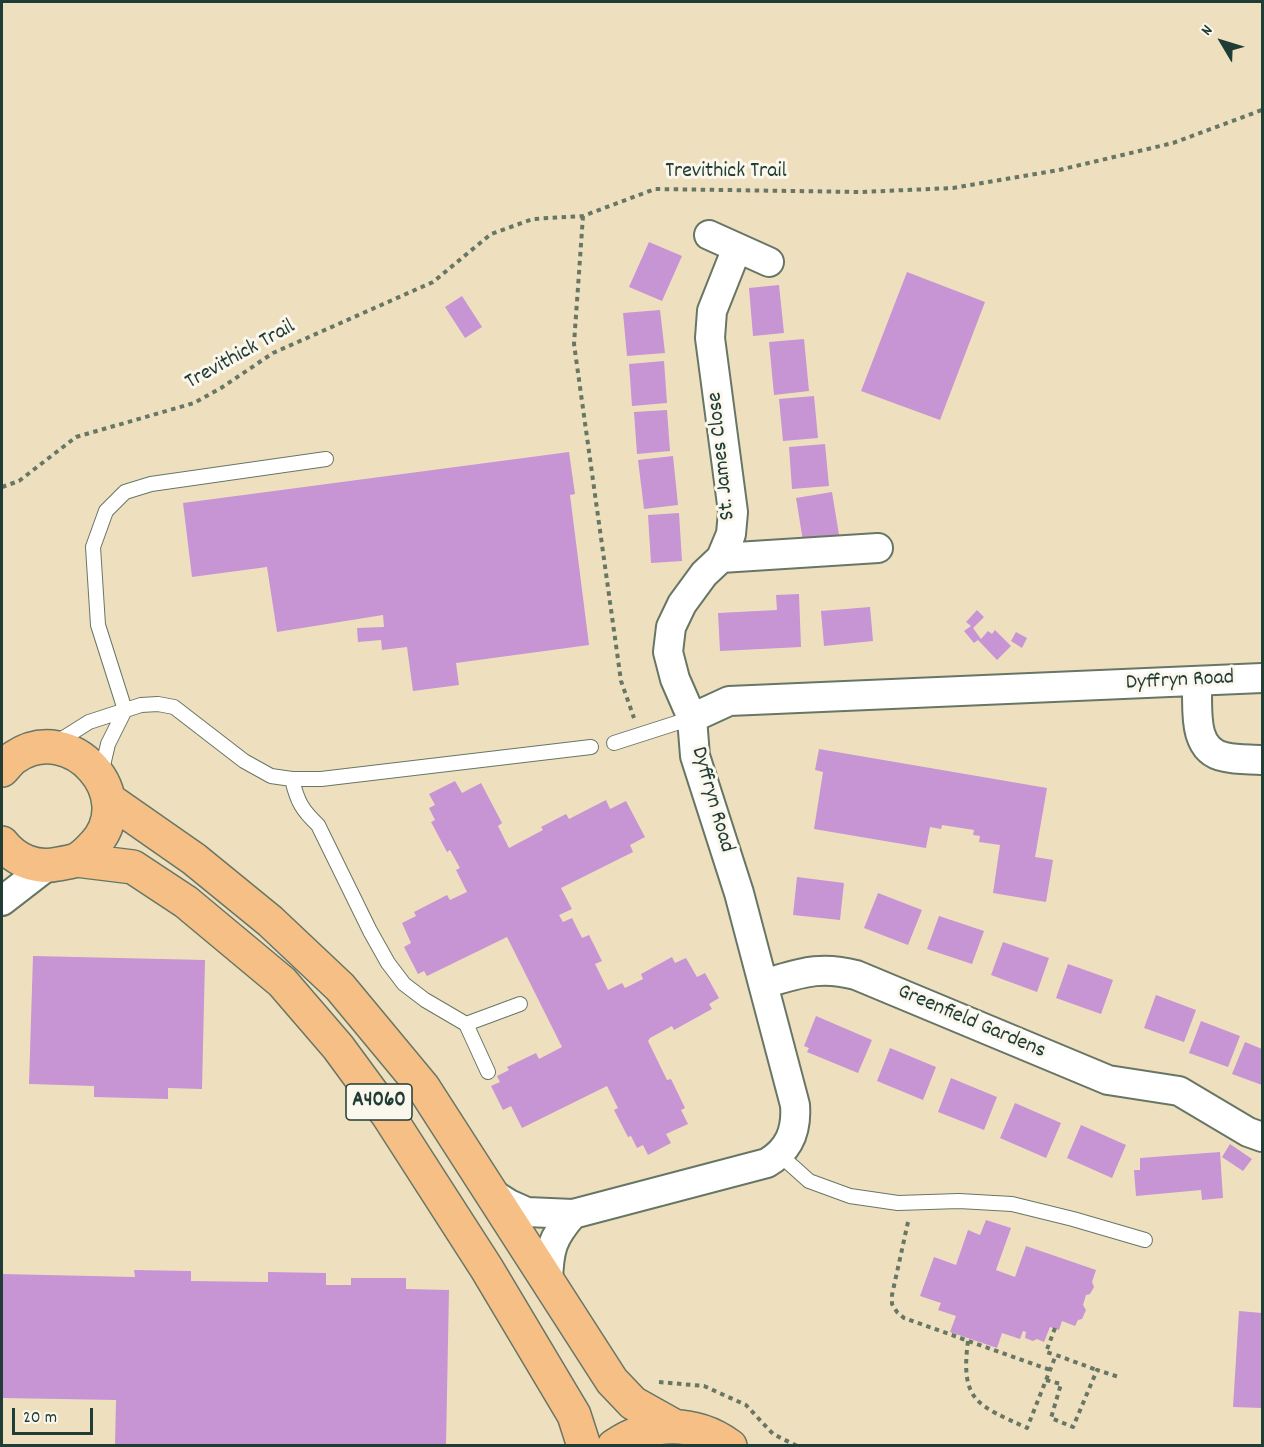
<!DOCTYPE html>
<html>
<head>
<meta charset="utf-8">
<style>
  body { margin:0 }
  #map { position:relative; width:1264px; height:1447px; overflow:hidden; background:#eee0bf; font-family:Dekko,sans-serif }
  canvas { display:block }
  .frame { position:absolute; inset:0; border:3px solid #1f3d34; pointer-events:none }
  .north { position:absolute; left:1192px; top:12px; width:60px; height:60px; -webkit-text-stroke:4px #fbf7ec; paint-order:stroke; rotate:308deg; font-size:16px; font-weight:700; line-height:24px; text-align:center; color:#1f3d34 }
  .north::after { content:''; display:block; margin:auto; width:21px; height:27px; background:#1f3d34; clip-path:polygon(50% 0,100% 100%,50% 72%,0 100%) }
  .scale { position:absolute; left:12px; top:1408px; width:81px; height:27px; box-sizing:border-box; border:3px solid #1f3d34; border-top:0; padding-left:8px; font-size:18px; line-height:21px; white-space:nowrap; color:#1f3d34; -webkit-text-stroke:4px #fbf7ec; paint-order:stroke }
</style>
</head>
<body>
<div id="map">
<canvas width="1264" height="1447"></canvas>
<div class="frame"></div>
<div class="north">N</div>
<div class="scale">20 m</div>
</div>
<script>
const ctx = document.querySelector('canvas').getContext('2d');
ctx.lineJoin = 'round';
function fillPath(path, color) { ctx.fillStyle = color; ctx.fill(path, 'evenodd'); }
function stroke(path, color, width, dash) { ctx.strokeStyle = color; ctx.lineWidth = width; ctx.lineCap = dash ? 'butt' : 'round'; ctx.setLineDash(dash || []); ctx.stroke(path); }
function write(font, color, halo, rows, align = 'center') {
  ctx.font = font + ' Dekko,sans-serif'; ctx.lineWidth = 6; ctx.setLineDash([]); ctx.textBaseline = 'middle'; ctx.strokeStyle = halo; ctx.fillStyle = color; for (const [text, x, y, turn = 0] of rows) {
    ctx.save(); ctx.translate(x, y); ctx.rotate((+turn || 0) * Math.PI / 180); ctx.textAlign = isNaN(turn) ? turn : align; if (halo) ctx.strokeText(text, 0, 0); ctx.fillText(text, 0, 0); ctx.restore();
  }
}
fillPath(new Path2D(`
  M649,242L682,256L662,301L629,287Z
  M907,272L985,302L940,420L861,391Z
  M779,285L784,333L753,336L749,288Z
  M462,296L482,327L465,338L445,307Z
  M660,310L665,353L627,356L623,313Z
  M804,339L809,391L774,395L769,342Z
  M664,361L667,403L632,406L629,364Z
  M814,396L818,438L783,441L779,399Z
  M667,410L670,451L637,454L634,412Z
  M825,444L829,486L792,489L789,447Z
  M569,452L575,494L570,495L589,645L456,663L459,685L413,691L407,647L382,650L381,640L358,642L357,628L384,627L383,615L277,632L267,567L192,577L183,503Z
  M673,456L678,505L644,509L638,460Z
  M832,492L839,535L803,541L796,498Z
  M679,513L682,561L651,563L648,515Z
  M799,594L801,647L720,651L718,613L777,610L776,595Z
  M870,607L873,641L824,646L821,611Z
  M977,610L984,617L973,628L981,639L988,631L992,634L995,630L1011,646L997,660L978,640L974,643L964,631L971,626L966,622Z
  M1016,632L1027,638L1022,648L1011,641Z
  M819,749L1047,788L1035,857L1053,860L1046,902L993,893L1000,845L979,842L980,836L973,835L974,830L942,825L941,829L930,827L926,848L814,829L823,772L815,770Z
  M455,781L462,793L481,783L502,823L498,826L509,848L543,830L541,827L566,814L569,819L606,800L610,809L626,801L645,837L630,845L633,852L561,888L572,909L559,915L563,922L572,918L582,938L589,935L602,961L595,964L608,990L622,983L625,988L643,979L641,974L672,957L675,963L686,958L697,977L705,973L719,998L709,1004L712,1009L674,1030L672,1026L650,1038L648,1041L667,1080L671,1079L685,1108L681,1110L688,1124L666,1134L671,1143L648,1155L643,1145L637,1148L631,1136L628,1137L614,1110L618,1108L607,1086L522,1128L511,1106L503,1110L491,1086L500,1082L497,1076L509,1070L507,1067L536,1053L539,1059L562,1047L507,937L427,976L424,971L418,974L404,947L411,943L402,923L416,916L414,912L447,895L450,900L467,892L456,870L460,868L450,850L447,852L431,822L435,820L429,808L435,805L429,794Z
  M797,877L844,883L840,920L793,915Z
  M878,893L922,910L908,945L864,928Z
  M939,916L984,931L972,964L927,949Z
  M1003,942L1049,958L1037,992L991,975Z
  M33,956L205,960L202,1089L168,1088V1099L94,1097V1086L29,1084Z
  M1068,964L1113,980L1101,1014L1056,998Z
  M1156,995L1196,1010L1184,1042L1144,1028Z
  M816,1016L872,1040L858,1073L807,1052L809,1048L804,1046Z
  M1201,1021L1240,1036L1228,1067L1189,1053Z
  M1245,1042L1262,1049V1085L1232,1074Z
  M890,1048L936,1067L923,1100L877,1081Z
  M951,1078L997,1097L984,1130L938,1112Z
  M1015,1103L1061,1123L1046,1158L1000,1138Z
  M1081,1125L1126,1145L1112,1178L1067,1158Z
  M1230,1144L1252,1159L1243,1171L1222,1157Z
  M1220,1152L1223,1198L1202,1200L1201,1190L1136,1196L1134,1170H1140V1158Z
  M986,1220L1011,1228L996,1270L1015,1277L1026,1246L1096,1270L1092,1282L1094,1287L1090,1294L1086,1295L1083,1305L1086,1310L1082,1319L1078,1320L1075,1326L1062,1321L1059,1330L1050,1327L1044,1342L1037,1339L1033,1341L1025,1338L1026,1332L1023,1331L1020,1339L1002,1333L997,1348L950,1332L956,1316L938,1310L941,1303L920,1296L934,1257L956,1265L968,1230L980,1235Z
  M134,1270L191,1271V1281L268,1282V1272L326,1273V1285H351V1278H406V1289L449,1290L446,1446H115L116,1400L2,1398V1274L135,1277Z
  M1239,1311L1262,1313V1408L1233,1407Z`), '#c794d4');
const service = new Path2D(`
  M614,743L692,718
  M54,744L89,722L141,705L158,704L174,707L244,761L271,776L292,779H321L591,747
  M101,774L108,744L125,710L98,625L93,547L106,511L125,492L151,484L326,459
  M292,779C297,801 302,810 318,825L370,931L388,963L404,984L425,1000L466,1024L488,1072
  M466,1024L520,1004
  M780,1155L809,1181L850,1196L898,1203L959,1201L1012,1204L1073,1219L1145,1240`);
const minor = new Path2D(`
  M709,235L769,262
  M721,558L878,548
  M1197,681C1198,707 1191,751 1225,757C1237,760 1250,759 1262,760
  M692,718L729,701L1262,678
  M2,901L46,867
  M763,984C799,974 818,965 856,975L1108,1080L1179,1091L1248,1132L1262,1137
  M490,1192L509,1204L527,1212L573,1214L767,1163C789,1150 797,1131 795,1105L739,893L695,756L692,718L675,679L668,652L671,627L682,604L704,574L721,558L731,534L733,512L710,338L712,311L737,248
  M548,1281C549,1249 552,1238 573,1214`);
const trunk = new Path2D(`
  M2,770C6,766 10,760 15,757C71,719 140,796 94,845C88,851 83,857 76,860C71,862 64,863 58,864C36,869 15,860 2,843
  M108,799L194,859L270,921L340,987L423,1087L612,1381L633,1403L674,1426
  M76,860L133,867L186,902L282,982L338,1047L388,1115L487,1269L574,1415L584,1446
  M614,1446C650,1421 694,1420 730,1446`);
stroke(service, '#677665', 16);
stroke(minor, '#677665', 32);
stroke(trunk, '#677665', 36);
stroke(new Path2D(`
  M583,216L574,344L621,681L634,718
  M2,487L19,481L76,437L194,403L221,388L273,353L433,282L491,234L533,219L583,216L655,189L861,192L953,188L1059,170L1173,143L1262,110
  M908,1222L892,1295V1304L897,1312L904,1318L1050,1370
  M1055,1328L1046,1352L1056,1355
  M968,1341C960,1402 978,1405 1027,1428L1056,1355L1097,1370
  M1046,1380L1061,1384L1051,1418L1073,1427L1097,1370L1119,1377
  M659,1382L704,1386L746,1405L773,1434L797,1446`), '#677665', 4, [4.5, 4.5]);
stroke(service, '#fff', 14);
stroke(minor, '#fff', 28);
stroke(trunk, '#f5bf86', 33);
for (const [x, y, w] of [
  [379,1102,66]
]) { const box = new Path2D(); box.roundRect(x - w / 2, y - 18, w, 36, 4.5); ctx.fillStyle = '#fbf7ec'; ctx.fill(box); stroke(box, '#1f3d34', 1.5); }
write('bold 21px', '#1f3d34', null, [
  ["A4060",379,1102]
]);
write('22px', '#1f3d34', '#fbf7ec', [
  ["Trevithick Trail",726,173],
  ["Trevithick Trail",241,356,-29],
  ["St. James Close",723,456,-96],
  ["Dyffryn Road",1180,682,-3],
  ["Dyffryn Road",711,800,74],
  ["Greenfield Gardens",971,1023,23]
]);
</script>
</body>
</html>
